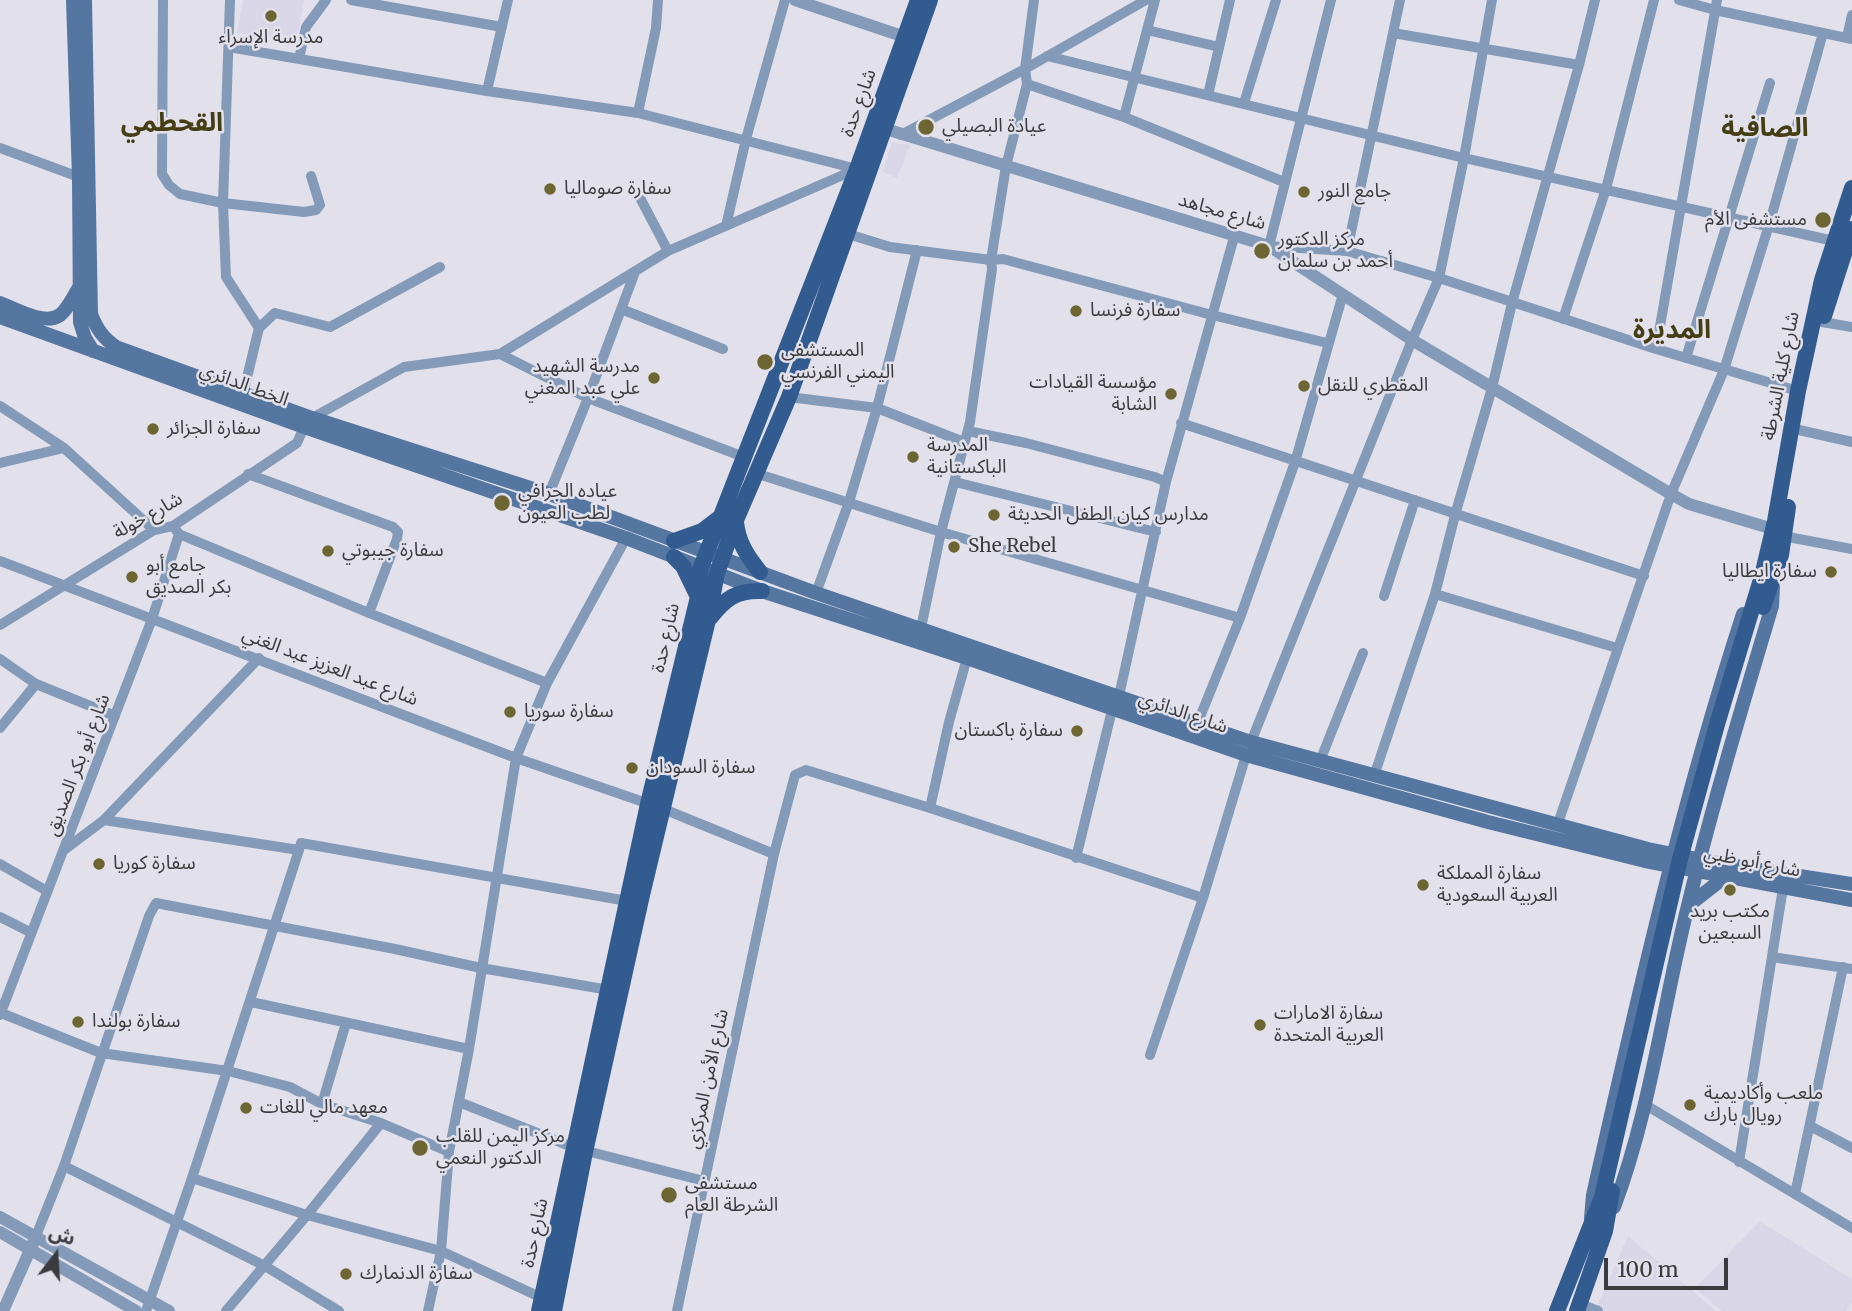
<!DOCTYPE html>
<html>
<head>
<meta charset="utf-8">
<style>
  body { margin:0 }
  #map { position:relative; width:1852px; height:1311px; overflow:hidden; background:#e2e1eb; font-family:Merriweather,"Noto Sans Arabic",serif }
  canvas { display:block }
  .north { position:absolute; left:21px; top:1220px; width:70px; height:70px; -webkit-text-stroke:5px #e2e1eb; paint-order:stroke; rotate:17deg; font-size:19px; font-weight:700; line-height:28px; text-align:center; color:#3b3b3f }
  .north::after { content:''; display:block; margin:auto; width:24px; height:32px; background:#3b3b3f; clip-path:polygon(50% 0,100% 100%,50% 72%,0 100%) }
  .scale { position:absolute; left:1604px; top:1258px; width:124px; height:32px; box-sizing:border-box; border:4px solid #3b3b3f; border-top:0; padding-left:9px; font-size:21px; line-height:24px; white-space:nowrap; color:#3b3b3f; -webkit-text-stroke:5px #e2e1eb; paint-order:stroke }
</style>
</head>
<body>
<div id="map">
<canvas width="1852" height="1311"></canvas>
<div class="north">ش</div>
<div class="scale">100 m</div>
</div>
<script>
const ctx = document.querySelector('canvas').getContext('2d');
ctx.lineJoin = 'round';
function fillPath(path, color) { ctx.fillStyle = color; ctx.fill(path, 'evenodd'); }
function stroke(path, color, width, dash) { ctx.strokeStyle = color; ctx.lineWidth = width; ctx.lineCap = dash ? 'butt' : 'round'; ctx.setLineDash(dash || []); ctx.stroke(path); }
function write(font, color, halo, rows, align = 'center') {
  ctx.font = font + ' Merriweather,"Noto Sans Arabic",serif'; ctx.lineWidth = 5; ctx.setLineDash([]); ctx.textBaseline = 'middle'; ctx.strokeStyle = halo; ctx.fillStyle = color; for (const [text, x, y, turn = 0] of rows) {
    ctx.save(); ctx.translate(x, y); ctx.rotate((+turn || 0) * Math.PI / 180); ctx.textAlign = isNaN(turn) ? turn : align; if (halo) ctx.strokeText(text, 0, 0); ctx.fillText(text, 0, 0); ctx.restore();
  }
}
fillPath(new Path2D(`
  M243,0H304L296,44L237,33Z
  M892,142L910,145L897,178L883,172Z
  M1760,1221L1852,1279V1302L1846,1311H1722L1695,1288Z
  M1628,1236L1716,1311H1595Z`), '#d8d6e7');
stroke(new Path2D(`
  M163,0L162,174L169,185L180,194L223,203L304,212L316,210L320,205L311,176
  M230,0L223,203L226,277L259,328L242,398
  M351,0L502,27
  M1331,0L1269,246L1347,251L1439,278L1656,349L1798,391
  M1679,0L1715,10L1852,39
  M1147,30L1219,47
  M1393,33L1579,65
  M1847,37L1852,15
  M229,47L487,91L638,113L857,169
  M1047,56L1464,158L1834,241
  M299,59L306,27L326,0
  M1027,84L1124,117L1284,182
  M487,91L508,0
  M1208,95L1230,0
  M1244,103L1276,0
  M638,113L656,28L658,0
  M1124,117L1155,0
  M901,135L1025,69L1146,0
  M0,148L79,177
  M638,194L668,251
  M726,226L746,139L785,0
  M848,234L890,247L991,260L1003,259L1212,315L1327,343
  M1347,251L1400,0
  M621,309L723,349
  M1563,319L1606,189L1654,0
  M1822,322L1852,327
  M259,328L275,313L330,327L440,267
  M1656,349L1717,0
  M500,354L588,398L744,457
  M1686,358L1770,83
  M789,397L877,408L964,442
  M0,406L64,448L154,530
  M312,418L404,367L500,354L668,251L857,169
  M1181,423L1644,576
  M1799,430L1852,442
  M968,431L1026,443L1155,477L1166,482
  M0,463L64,448
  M755,473L941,532L1240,618
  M248,474L393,527L398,532L397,539L369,613
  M955,482L1156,532
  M549,494L588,398L635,272
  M179,534L369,613L547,683
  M1783,536L1852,549
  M0,561L516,758L661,808L774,854
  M816,593L849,502L877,408L917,250
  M1435,594L1617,648
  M1384,596L1415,500
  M0,625L154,530L173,526L297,443L304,427
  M921,628L941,532L970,422L992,269L991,260L1006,166L1027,84L1025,69L1034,0
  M0,659L36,684L115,716
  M1119,696L1166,482L1234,237
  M1198,722L1240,618L1295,462L1343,294
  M0,728L36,684
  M1251,742L1412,340L1439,278L1464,158L1492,0
  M1320,761L1363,653
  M1374,776L1435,594L1455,515L1492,388L1512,303L1579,65L1595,0
  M930,808L949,722L967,658
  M104,820L299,850L301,843L627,901
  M1557,826L1671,494L1724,370L1769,225L1823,33
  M64,850L104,820L259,658
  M1076,858L1112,710
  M0,864L47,891
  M0,917L30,932
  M1772,957L1852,969
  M251,1002L469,1049
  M1,1013L101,1053L228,1071L290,1087L322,1104L381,1123L449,1152
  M0,1015L152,619L179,534L173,526
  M1150,1055L1203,898L1246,755
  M459,1102L575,1148L704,1181
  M322,1104L346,1023
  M1644,1104L1852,1228
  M1810,1126L1852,1148
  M1739,1162L1783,888
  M64,1166L265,1266L339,1311
  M192,1178L307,1215L441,1251L542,1298
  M1795,1194L1843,967
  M36,1236L64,1166L149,916L156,903L395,949L481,968L609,990
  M1580,1304L1598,1311
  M146,1311L192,1178L299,850
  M226,1311L307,1215L381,1123
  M428,1311L441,1251L449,1152L469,1049L516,758L547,683L626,538
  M677,1311L774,854L795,775L806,770L930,808L1203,898`), '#839ab8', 10);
stroke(new Path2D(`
  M795,0L905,37
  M876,126L1269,246L1412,340L1671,494L1689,504L1773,529
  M0,1217L169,1311
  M0,1232L136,1311
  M3,1311L34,1241`), '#839ab8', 12);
stroke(new Path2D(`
  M73,0L79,177L80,322L85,338L93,351
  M85,0L91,314C97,329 102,337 116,347L312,418L549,494L816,593L1251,742L1648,849L1722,864L1852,884
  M0,303C15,309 45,326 60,315C68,309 74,295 80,286
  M0,317L304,427L626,538L762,591L967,658L1246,755L1488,822L1645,861L1852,900
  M1689,905L1725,877
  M1614,1207C1649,1114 1662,1014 1685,918C1710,813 1741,710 1772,606L1773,587
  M1591,1218L1593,1195C1637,999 1681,805 1743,614`), '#5476a1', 14);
stroke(new Path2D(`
  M1824,316L1852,229
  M736,522C738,542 747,556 760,572
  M674,541L702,531L719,518
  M674,557L683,566L698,597
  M1763,607L1781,555L1788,507
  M710,618C725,599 736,590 762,591
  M539,1311L648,804L698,597L701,567L857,169L918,0
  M554,1311L585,1152L642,895L708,620L717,573L736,520L789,397L930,0
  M1557,1311L1602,1197L1680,859L1718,721L1762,576L1775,521L1798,391L1822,280L1852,188
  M1577,1311L1605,1231L1612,1191`), '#325b90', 16);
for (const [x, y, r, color] of [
  [271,16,7,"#6e6632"],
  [926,127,9,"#6e6632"],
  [550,189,7,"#6e6632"],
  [1304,192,7,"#6e6632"],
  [1823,220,9,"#6e6632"],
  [1262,251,9,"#6e6632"],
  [1076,311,7,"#6e6632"],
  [765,362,9,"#6e6632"],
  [654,378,7,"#6e6632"],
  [1304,386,7,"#6e6632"],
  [1171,394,7,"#6e6632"],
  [153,429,7,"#6e6632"],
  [913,457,7,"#6e6632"],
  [502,503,9,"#6e6632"],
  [994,515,7,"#6e6632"],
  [954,547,7,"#6e6632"],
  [328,551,7,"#6e6632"],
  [1831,572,7,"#6e6632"],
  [132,577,7,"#6e6632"],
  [510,712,7,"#6e6632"],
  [1077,731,7,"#6e6632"],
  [632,768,7,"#6e6632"],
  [99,864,7,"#6e6632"],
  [1423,885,7,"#6e6632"],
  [1730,890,7,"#6e6632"],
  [78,1022,7,"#6e6632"],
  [1260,1025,7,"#6e6632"],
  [1690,1105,7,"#6e6632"],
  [246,1108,7,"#6e6632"],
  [420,1148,9,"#6e6632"],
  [669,1195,9,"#6e6632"],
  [346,1274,7,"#6e6632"]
]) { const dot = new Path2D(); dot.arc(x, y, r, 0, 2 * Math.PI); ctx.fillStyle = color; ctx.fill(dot); stroke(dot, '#e2e1eb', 2.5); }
write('19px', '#3b3b3f', '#e2e1eb', [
  ["مدرسة الإسراء",271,38,"center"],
  ["عيادة البصيلي",942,127],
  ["سفارة صوماليا",564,189],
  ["جامع النور",1318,192],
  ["مستشفى الأم",1807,220,"right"],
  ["مركز الدكتور",1278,240],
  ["أحمد بن سلمان",1278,262],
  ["سفارة فرنسا",1090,311],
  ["المستشفى",781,351],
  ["اليمني الفرنسي",781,373],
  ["مدرسة الشهيد",640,367,"right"],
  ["علي عبد المغني",640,389,"right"],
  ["مؤسسة القيادات",1157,383,"right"],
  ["الشابة",1157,405,"right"],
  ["المقطري للنقل",1318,386],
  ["سفارة الجزائر",167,429],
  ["المدرسة",927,446],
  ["الباكستانية",927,468],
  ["عياده الجرافي",518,492],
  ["لطب العيون",518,514],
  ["مدارس كيان الطفل الحديثة",1008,515],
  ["She Rebel",968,547],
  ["سفارة جيبوتي",342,551],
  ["جامع أبو",146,566],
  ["بكر الصديق",146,588],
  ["سفارة ايطاليا",1817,572,"right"],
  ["سفارة سوريا",524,712],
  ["سفارة باكستان",1063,731,"right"],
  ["سفارة السودان",646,768],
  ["سفارة كوريا",113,864],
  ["سفارة المملكة",1437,874],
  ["العربية السعودية",1437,896],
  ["مكتب بريد",1730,912,"center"],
  ["السبعين",1730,934,"center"],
  ["سفارة الامارات",1274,1014],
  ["العربية المتحدة",1274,1036],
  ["سفارة بولندا",92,1022],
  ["ملعب وأكاديمية",1704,1094],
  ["رويال بارك",1704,1116],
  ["معهد مالي للغات",260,1108],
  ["مركز اليمن للقلب",436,1137],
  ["الدكتور النعمي",436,1159],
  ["مستشفى",685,1184],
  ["الشرطة العام",685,1206],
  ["سفارة الدنمارك",360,1274]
], 'left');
write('19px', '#3b3b3f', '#e2e1eb', [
  ["شارع حدة",859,103,-70],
  ["شارع مجاهد",1222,212,16],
  ["شارع كلية الشرطة",1781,376,-79],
  ["الخط الدائري",244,385,20],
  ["شارع خولة",148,516,-29],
  ["شارع حدة",666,638,-77],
  ["شارع عبد العزيز عبد الغني",330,667,21],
  ["شارع الدائري",1183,713,19],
  ["شارع أبو بكر الصديق",78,765,-69],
  ["شارع أبو ظبي",1752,862,11],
  ["شارع الأمن المركزي",708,1079,-78],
  ["شارع حدة",535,1233,-78]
]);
write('bold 26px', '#453e15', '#e2e1eb', [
  ["القحطمي",172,124],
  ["الصافية",1765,129],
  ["المديرة",1672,331]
]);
</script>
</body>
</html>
